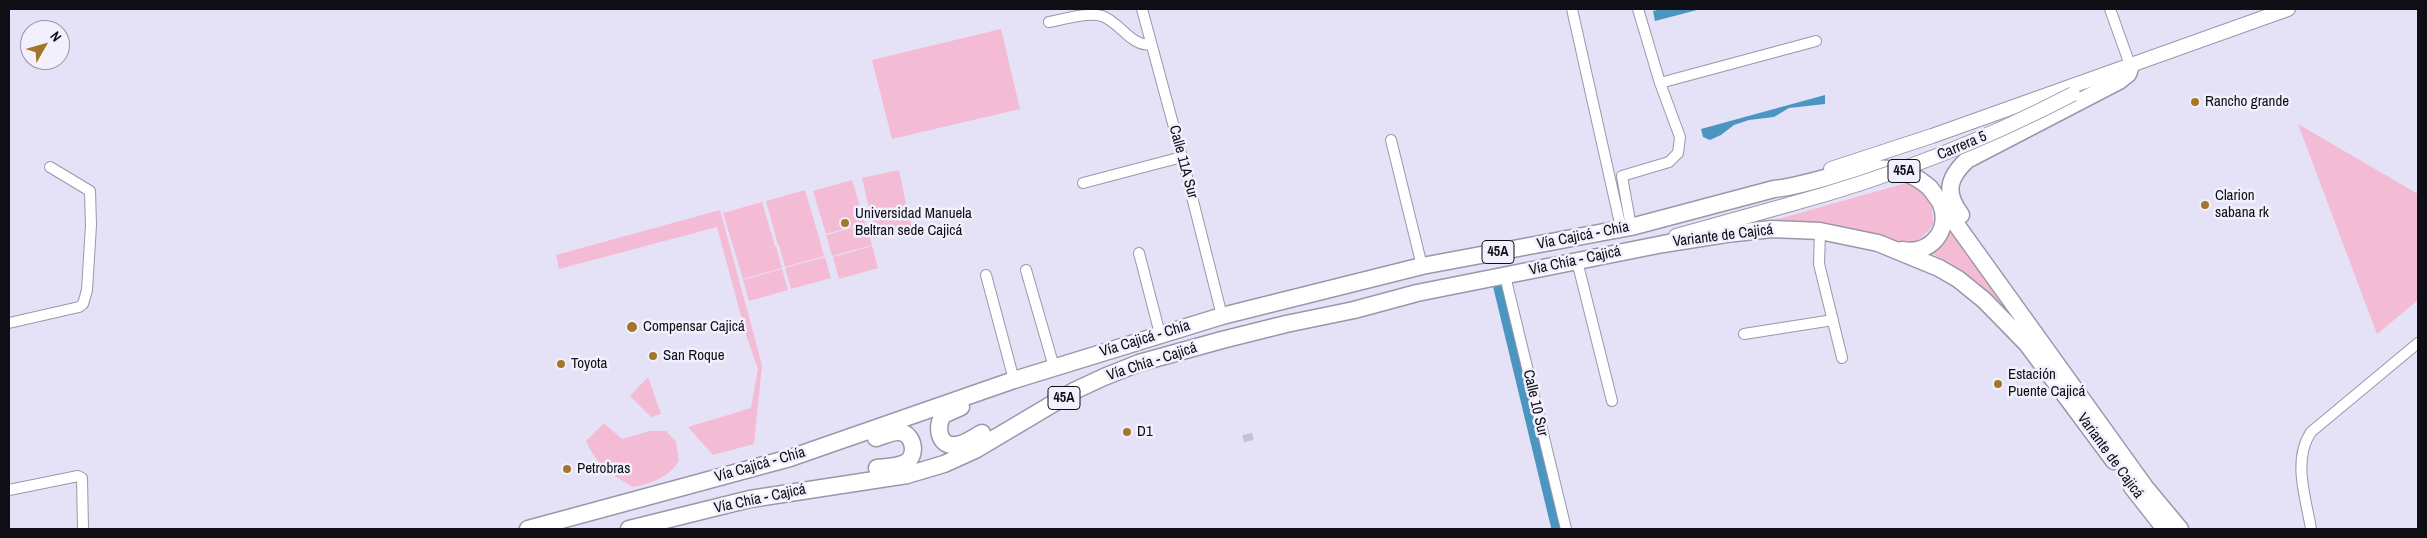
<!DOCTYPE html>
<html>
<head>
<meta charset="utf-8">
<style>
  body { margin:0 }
  #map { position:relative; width:2427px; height:538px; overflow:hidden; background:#e5e1f7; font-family:"Archivo Narrow",sans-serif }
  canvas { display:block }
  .frame { position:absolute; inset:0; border:10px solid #0f0e15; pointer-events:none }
  .north { position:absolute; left:20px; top:20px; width:50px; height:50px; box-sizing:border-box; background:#f2f0fd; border:1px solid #9796a0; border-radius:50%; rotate:52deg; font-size:14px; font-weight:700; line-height:20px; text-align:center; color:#0f0e15 }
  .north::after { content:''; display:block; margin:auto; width:18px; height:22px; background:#a37628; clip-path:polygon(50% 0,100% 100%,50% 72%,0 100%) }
</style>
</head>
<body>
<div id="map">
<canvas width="2427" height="538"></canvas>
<div class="frame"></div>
<div class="north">N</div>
</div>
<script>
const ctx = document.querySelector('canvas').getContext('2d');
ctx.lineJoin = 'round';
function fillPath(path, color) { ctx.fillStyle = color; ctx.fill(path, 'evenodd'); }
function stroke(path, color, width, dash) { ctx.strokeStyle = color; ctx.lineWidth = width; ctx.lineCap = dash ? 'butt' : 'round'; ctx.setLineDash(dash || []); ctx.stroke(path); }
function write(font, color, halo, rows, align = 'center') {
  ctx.font = font + ' "Archivo Narrow",sans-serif'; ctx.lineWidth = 5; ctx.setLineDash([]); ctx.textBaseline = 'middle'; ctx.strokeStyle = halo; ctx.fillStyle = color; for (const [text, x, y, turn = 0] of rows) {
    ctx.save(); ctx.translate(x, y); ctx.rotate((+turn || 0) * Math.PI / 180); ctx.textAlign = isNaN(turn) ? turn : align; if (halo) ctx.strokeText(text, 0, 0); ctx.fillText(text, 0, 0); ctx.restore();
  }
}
fillPath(new Path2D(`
  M1001,29L1020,109L892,139L872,60Z
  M2298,124L2418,194V300L2377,334Z
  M899,170L907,209L871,217L862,178Z
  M852,180L865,223L826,234L813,191Z
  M1910,182C1927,197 1934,202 1933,225C1916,245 1911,246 1887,238L1760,224Z
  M805,190L818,234L778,245L766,201Z
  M762,202L775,246L741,256L776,246L782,268L743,279L723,213Z
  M720,210L762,365L754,444L713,455L688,427L751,408L758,369L747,338L717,227L559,269L556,255Z
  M908,210L912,230L876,238L871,218Z
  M866,224L872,245L832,256L826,235Z
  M1950,229L2022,328L1971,279L1932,253Z
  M818,234L824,256L785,267L779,245Z
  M872,246L878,268L839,279L833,257Z
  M825,257L831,278L791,289L785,268Z
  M782,269L788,290L749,301L743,280Z
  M648,377L661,414L651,417L630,396Z
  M604,423L622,439L650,431H666L676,442L679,461C668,478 652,483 633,487C613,476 595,463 586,441Z`), '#f4bcd4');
fillPath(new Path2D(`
  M1662,9H1701L1655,21L1653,11Z
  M1825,95V104L1789,108L1774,117L1749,120L1734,125L1721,135L1710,140L1703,137L1701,129Z`), '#4b96c1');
stroke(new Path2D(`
  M1498,288L1556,529`), '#4b96c1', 9);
stroke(new Path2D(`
  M1247,434L1249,441`), '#c5c1d5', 10, [10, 5]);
const minor = new Path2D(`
  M1142,9L1182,157L1222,316
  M1572,9L1621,228
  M2110,9L2130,65
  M1049,22C1065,19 1086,12 1102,16C1120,22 1132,48 1151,44
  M1660,83L1816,41
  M1391,140L1422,266
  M1083,183L1182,157
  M1631,227L1622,176L1669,162L1678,153L1680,137L1660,83L1638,9
  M1820,231L1819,264L1842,358
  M1139,253L1160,334
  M1577,261L1612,401
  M1026,270L1054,367
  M986,275L1014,380
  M1505,276L1566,529
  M9,323L79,307L83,304L87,290L91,225L90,191L50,167
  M1744,334L1833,320
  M9,490L78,476L82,478L83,529
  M2311,529C2306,498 2292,460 2311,432L2418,343`);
const secondary = new Path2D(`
  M1831,169L1932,136L2288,9
  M1676,236L1791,204`);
const trunk = new Path2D(`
  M1961,215C1945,193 1947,179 1967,160L2119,81L2128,74L2131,66
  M1902,250C1930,255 1951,231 1941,204
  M961,407L943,415C936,427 938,447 956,445C966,444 974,437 982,433
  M876,438C883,436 893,431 900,432C914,434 918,456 905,463C897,467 886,467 877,468
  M2132,487L2165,529
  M528,529L790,458L1014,380L1222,316L1422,266L1631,227L1774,189C1827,184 1884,146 1930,188L2145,487L2180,529
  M629,529L750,499L907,475L944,464L975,450L1076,390L1104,377L1139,363L1222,340L1286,324L1354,310L1417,293L1663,244L1726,234L1772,229L1820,231L1878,243L1939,268L1958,279L1984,300L2027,344L2114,461`);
stroke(minor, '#9b97ab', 12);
stroke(secondary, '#9b97ab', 16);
stroke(trunk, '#9b97ab', 19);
stroke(minor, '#fff', 10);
stroke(secondary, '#fff', 14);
stroke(trunk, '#fff', 16);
const secondaryBridge = new Path2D(`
  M1791,204C1891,177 1981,142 2073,94`);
stroke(secondaryBridge, '#9b97ab', 16, []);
stroke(secondaryBridge, '#fff', 14);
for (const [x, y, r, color] of [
  [2195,102,5,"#a37628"],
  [2205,205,5,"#a37628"],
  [845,223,5,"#a37628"],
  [632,327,6,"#a37628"],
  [653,356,5,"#a37628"],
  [561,364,5,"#a37628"],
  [1998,384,5,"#a37628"],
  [1127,432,5,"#a37628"],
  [567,469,5,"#a37628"]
]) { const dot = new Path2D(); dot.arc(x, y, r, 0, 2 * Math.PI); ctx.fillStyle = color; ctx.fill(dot); stroke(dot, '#f2f0fd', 2); }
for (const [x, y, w] of [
  [1904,171,32],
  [1498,252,32],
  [1064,398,32]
]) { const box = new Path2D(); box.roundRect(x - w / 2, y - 11.5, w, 23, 4); ctx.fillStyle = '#f2f0fd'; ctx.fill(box); stroke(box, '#0f0e15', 1); }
write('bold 14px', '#0f0e15', null, [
  ["45A",1904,171],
  ["45A",1498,252],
  ["45A",1064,398]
]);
write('15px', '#0f0e15', '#f2f0fd', [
  ["Rancho grande",2205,102],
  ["Clarion",2215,196],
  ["sabana rk",2215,213],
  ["Universidad Manuela",855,214],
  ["Beltran sede Cajicá",855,231],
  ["Compensar Cajicá",643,327],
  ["San Roque",663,356],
  ["Toyota",571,364],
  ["Estación",2008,375],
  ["Puente Cajicá",2008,392],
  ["D1",1137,432],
  ["Petrobras",577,469]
], 'left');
write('15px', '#0f0e15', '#f2f0fd', [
  ["Carrera 5",1962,146,-23],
  ["Calle 11A Sur",1183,162,75],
  ["Vía Cajicá - Chía",1583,236,-11],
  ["Variante de Cajicá",1723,236,-7],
  ["Vía Chía - Cajicá",1575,261,-12],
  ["Vía Cajicá - Chía",1145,339,-17],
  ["Vía Chía - Cajicá",1152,362,-18],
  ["Calle 10 Sur",1535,403,77],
  ["Variante de Cajicá",2110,456,54],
  ["Vía Cajicá - Chía",760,465,-16],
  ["Vía Chía - Cajicá",760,499,-12]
]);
</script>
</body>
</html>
